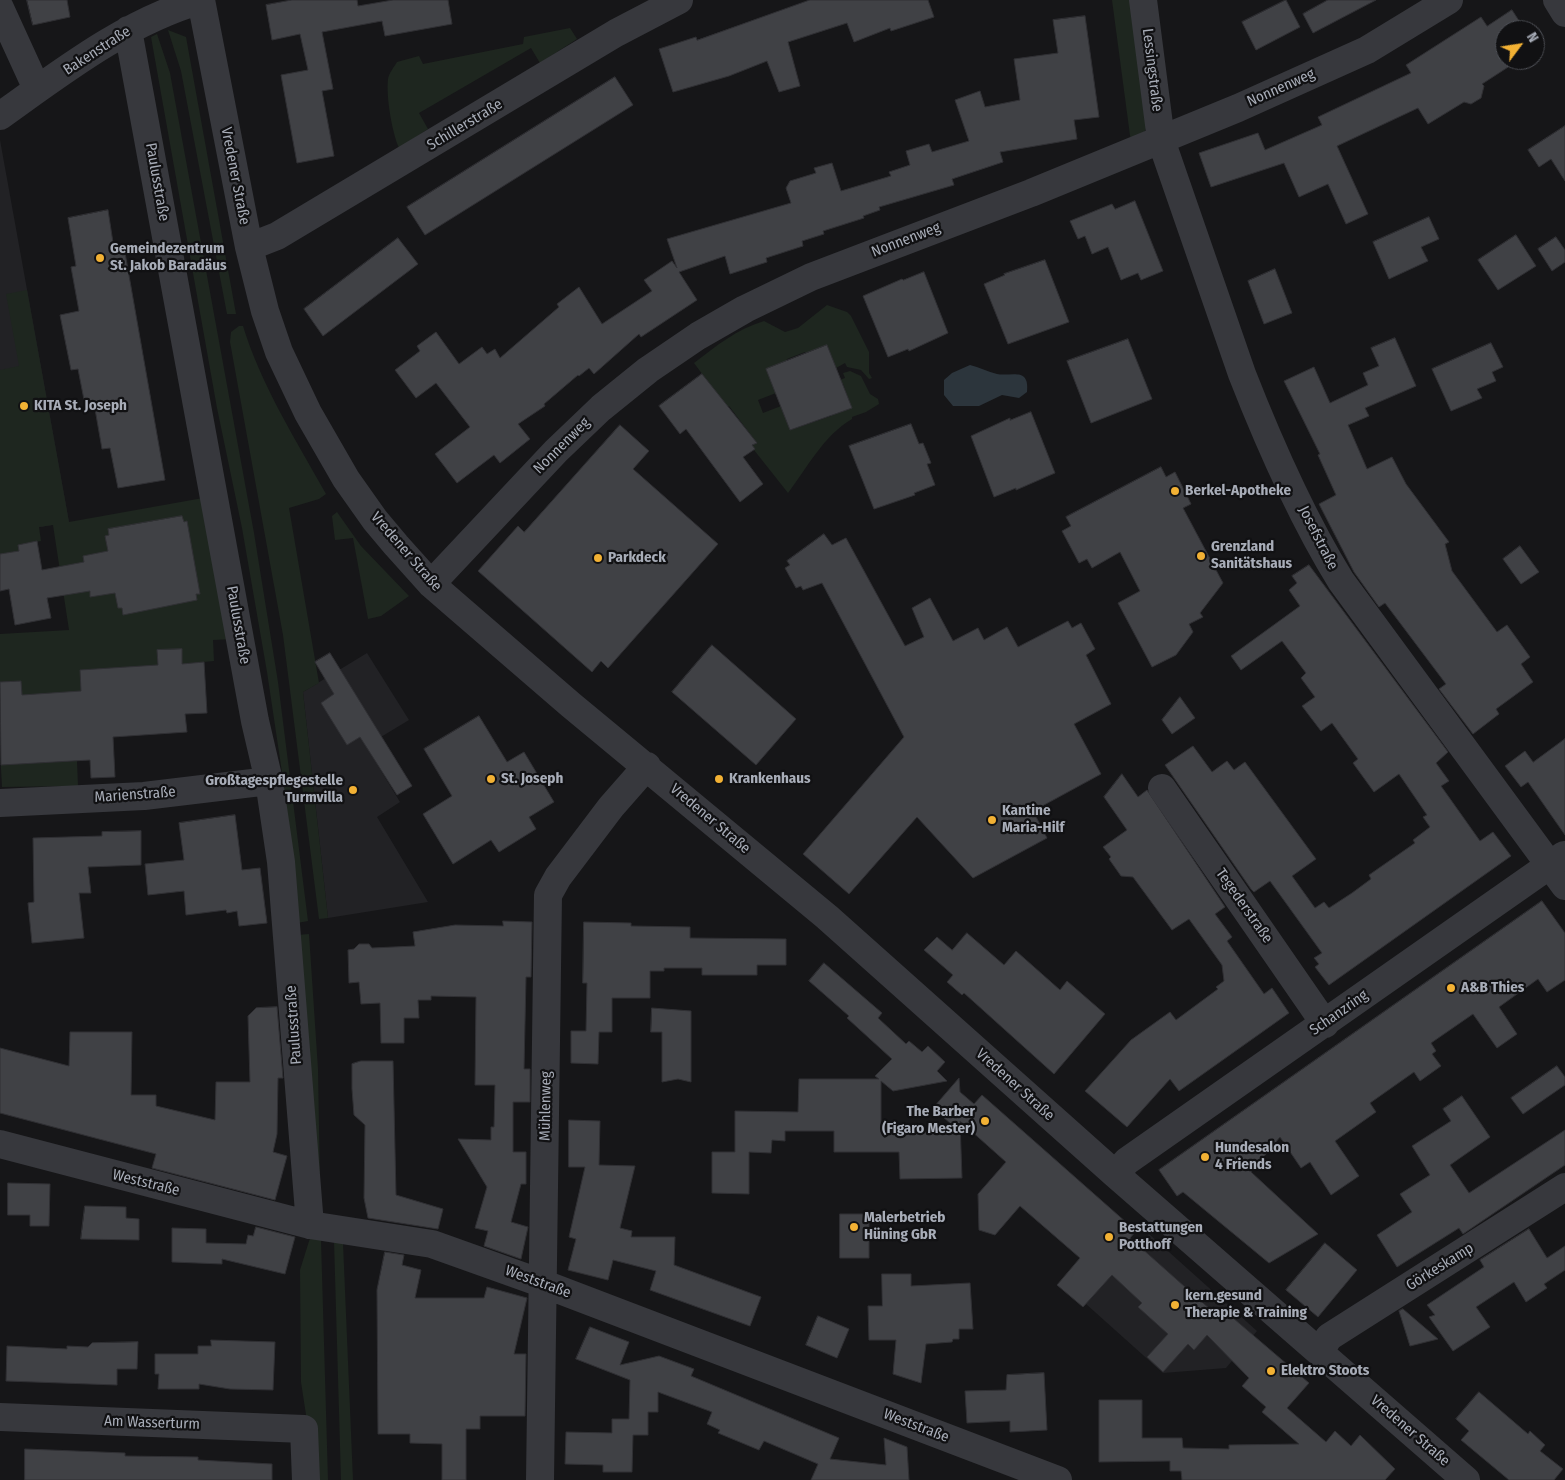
<!DOCTYPE html>
<html>
<head>
<meta charset="utf-8">
<style>
  body { margin:0 }
  #map { position:relative; width:1565px; height:1480px; overflow:hidden; background:#161618; font-family:"Fira Sans Condensed",sans-serif }
  canvas { display:block }
  .north { position:absolute; left:1495px; top:20px; width:50px; height:50px; box-sizing:border-box; background:#111113; border:1px solid #4d4f55; border-radius:50%; rotate:59deg; font-size:14px; font-weight:700; line-height:20px; text-align:center; color:#a8adb8 }
  .north::after { content:''; display:block; margin:auto; width:18px; height:22px; background:#f2b134; clip-path:polygon(50% 0,100% 100%,50% 72%,0 100%) }
</style>
</head>
<body>
<div id="map">
<canvas width="1565" height="1480"></canvas>
<div class="north">N</div>
</div>
<script>
const ctx = document.querySelector('canvas').getContext('2d');
ctx.lineJoin = 'round';
function fillPath(path, color) { ctx.fillStyle = color; ctx.fill(path, 'evenodd'); }
function stroke(path, color, width, dash) { ctx.strokeStyle = color; ctx.lineWidth = width; ctx.lineCap = dash ? 'butt' : 'round'; ctx.setLineDash(dash || []); ctx.stroke(path); }
function write(font, color, halo, rows, align = 'center') {
  ctx.font = font + ' "Fira Sans Condensed",sans-serif'; ctx.lineWidth = 4.5; ctx.setLineDash([]); ctx.textBaseline = 'middle'; ctx.strokeStyle = halo; ctx.fillStyle = color; for (const [text, x, y, turn = 0] of rows) {
    ctx.save(); ctx.translate(x, y); ctx.rotate((+turn || 0) * Math.PI / 180); ctx.textAlign = isNaN(turn) ? turn : align; if (halo) ctx.strokeText(text, 0, 0); ctx.fillText(text, 0, 0); ctx.restore();
  }
}
fillPath(new Path2D(`
  M0,140L69,522L0,534Z
  M367,653L409,720L366,746L400,802L377,817L428,902L328,918L303,692Z
  M1149,1234L1257,1331L1226,1368L1163,1373L1086,1304Z`), '#222225');
fillPath(new Path2D(`
  M1112,0H1134L1150,118L1144,133L1131,143Z
  M570,28L577,39L540,63L531,48L419,113L428,129L399,148C392,132 386,97 388,79C389,73 394,67 397,62L419,56L423,64L523,44L524,37Z
  M168,30L186,37L236,314H227L181,71Z
  M157,34L170,73L254,533L278,682L308,921L297,923L283,779L267,672L242,528L217,408L151,37Z
  M27,290L69,522L203,498L232,639L213,640L214,661L182,664L181,649L157,651L158,665L80,670L81,692L22,695L21,681L0,682V634L69,630L53,525L39,527L41,541L18,545L21,560L0,554V370L19,366L6,294Z
  M827,305L847,312L851,316L869,352V373L872,378L869,379L861,370L847,367L845,363L836,368L827,345L806,353L805,352L787,359L776,393L758,400L763,413L781,406L790,430L831,416L830,414L851,406L843,384L837,381L845,378L843,373L850,371L861,376L870,394L878,399L879,404L866,412L852,417V419C824,435 807,468 788,493L754,450L752,445L756,442L729,406L720,411L723,402L694,363C716,346 737,329 764,321L785,332L798,328Z
  M239,326H243C261,385 296,440 326,494L319,499L289,508L319,683L303,692L328,918L319,919L283,635L230,342L231,332Z
  M337,512L361,546L409,596L381,616L368,619L353,538L335,540L332,516Z
  M0,751L1,765L77,761L78,786L2,787Z
  M309,934L318,1069L320,1182L297,935Z
  M310,1238L321,1240L328,1480H316L301,1382L300,1270Z
  M334,1241L343,1243L353,1480H341Z`), '#1e261f');
fillPath(new Path2D(`
  M970,365C979,367 988,372 997,374C1010,377 1030,366 1027,392L1019,398L1002,395L979,406H953L944,395V380L952,373Z`), '#2c353c');
const building = new Path2D(`
  M27,0H67L70,17L33,25Z
  M292,0H357L358,6L393,0H448L452,24L385,36L382,21L322,32L333,89L322,91L334,156L297,163L281,75L308,70L300,34L272,40L266,5Z
  M810,0H928L934,17L891,31L890,28L854,42L847,23L788,42L800,86L779,92L767,61L729,76L673,92L659,49L696,37L697,40Z
  M1286,0L1300,27L1256,50L1242,22Z
  M1328,0H1376L1313,33L1303,14Z
  M1512,10L1525,30H1505V60H1519L1482,84L1484,86L1481,98L1471,104L1464,102L1428,124L1418,108L1337,146L1368,214L1346,224L1328,184L1299,197L1284,163L1211,187L1199,153L1258,133L1265,150L1322,125L1318,117L1411,73L1406,65L1481,17L1487,26Z
  M1085,16L1099,117L1074,120L1077,139L1000,152L1003,162L952,179L954,185L879,207L880,210L863,216L864,218L823,231L824,234L802,241L803,246L766,258L767,262L730,274L725,256L679,272L697,300L641,337L639,334L594,374L589,368L579,376L578,375L544,404L545,406L518,424L530,439L500,463L494,455L457,483L435,454L470,427L436,383L416,398L395,370L420,351L417,346L436,332L459,364L482,347L487,354L495,349L500,358L559,307L557,304L579,287L602,324L652,291L644,280L672,261L677,268L667,239L791,203L786,188L790,181L816,173L814,168L832,163L841,191L891,176L889,172L910,165L906,151L929,144L932,152L969,141L955,100L980,91L985,107L1020,100L1014,59L1058,53L1053,20Z
  M615,77L633,105L425,235L407,207Z
  M1565,126V181L1551,159L1539,167L1528,150Z
  M1135,201L1163,271L1141,280L1138,273L1121,280L1108,247L1092,254L1085,236L1078,239L1070,221L1112,204L1115,209Z
  M108,210L114,249L124,247L165,480L118,488L110,448L102,449L95,409L86,410L78,369L71,370L60,315L79,311L71,267L76,266L68,218Z
  M1429,217L1439,239L1421,247L1428,261L1389,279L1373,242Z
  M1516,235L1536,266L1498,290L1478,260Z
  M1556,237L1565,250V262L1552,271L1538,249Z
  M398,238L418,264L323,336L304,309Z
  M1045,260L1069,322L1008,344L984,284L1005,275L1004,274Z
  M1275,269L1292,313L1264,324L1248,281Z
  M924,272L948,333L909,351L908,349L888,357L863,296L902,279L903,280Z
  M1395,338L1416,386L1365,408L1369,416L1348,425L1367,469L1392,457L1406,484L1449,542L1445,544L1452,571L1497,632L1507,625L1530,657L1521,664L1533,682L1496,709L1499,714L1473,734L1439,689L1446,684L1385,603L1379,607L1354,572L1319,504L1336,495L1318,455L1320,454L1284,381L1314,367L1330,403L1368,385L1363,373L1379,366L1371,348Z
  M1128,339L1152,399L1091,423L1067,361Z
  M1491,343L1503,367L1492,372L1496,381L1477,389L1482,398L1451,411L1432,369Z
  M827,345L852,408L790,430L766,369Z
  M702,374L757,443L752,445L755,449L743,457L763,484L740,502L686,429L680,434L659,406Z
  M1031,412L1055,473L1016,490V488L994,497L971,436L1010,418V420Z
  M911,424L919,444L923,443L931,463L927,464L935,485L914,493L915,495L874,509L849,446Z
  M620,425L649,451L633,469L718,544L608,668L601,661L592,672L478,571L518,526L524,532Z
  M1161,467L1166,477L1175,472L1191,504L1183,508L1223,583L1200,613L1203,617L1189,624L1193,632L1176,655L1152,667L1118,603L1140,591L1120,552L1092,568L1087,559L1079,563L1062,531L1071,526L1066,517Z
  M182,516L184,522L187,521L200,594H196L197,600L123,615L122,608H118L115,593L90,597V591L47,598L51,618L15,625L9,589L0,591V554L19,551L18,545L37,541L42,570L84,562L83,556L108,551L105,536L109,535L108,529Z
  M824,534L832,545L846,538L905,646L924,637L912,608L930,598L953,641L978,628L984,640L1007,627L1018,647L1068,621L1072,628L1081,623L1095,649L1086,655L1111,704L1074,724L1101,774L1033,811L1047,838L973,878L917,817L849,894L803,854L904,737L822,583L803,590L801,586L796,588L785,568L790,565L787,561Z
  M1520,546L1539,572L1521,584L1503,559Z
  M1309,565L1448,752L1436,763L1449,781L1441,786L1480,841L1493,832L1511,856L1329,985L1315,967L1319,964L1314,958L1322,953L1270,881L1254,892L1251,889L1165,765L1193,746L1212,772L1227,761L1234,770L1245,762L1316,859L1292,876L1315,908L1324,902L1329,908L1352,893L1371,879L1369,875L1415,843L1413,840L1430,827L1423,817L1427,815L1399,774L1374,792L1353,763L1358,759L1332,723L1321,731L1302,706L1315,697L1301,678L1306,673L1282,641L1241,670L1231,656L1300,606L1289,590L1297,583L1292,576Z
  M712,645L796,719L756,765L672,692Z
  M182,649V664L204,662L207,713L185,714L187,732L113,737L115,777L91,778L90,760L1,765L0,682L21,681L22,695L81,691L80,670L158,665L157,650Z
  M330,653L412,786L397,795L360,737L347,745L321,703L334,694L315,662Z
  M1180,697L1195,718L1172,734L1162,720Z
  M479,716L507,762L524,752L554,802L529,817L536,829L499,852L491,840L453,864L423,814L452,796L424,749Z
  M1565,739V835L1528,782L1521,787L1505,766L1525,751L1533,762Z
  M1122,774L1138,797L1147,790L1225,907L1215,914L1232,937L1227,941L1264,994L1272,988L1289,1013L1179,1091L1170,1079L1127,1127L1085,1091L1131,1040L1170,1012L1176,1020L1218,989L1216,987L1224,981L1222,965L1189,919L1172,930L1133,877L1121,876L1109,859L1111,857L1103,847L1127,830L1104,797Z
  M235,815L242,870L260,868L267,923L239,926L237,911L227,913L226,910L186,915L184,891L148,895L145,864L184,860L179,823Z
  M141,831V865L88,867L91,893H79L84,938L32,943L28,903L34,902L33,838L102,836V832Z
  M1542,901L1565,933V980L1547,992L1538,979L1499,1007L1517,1034L1497,1048L1473,1014L1431,1043L1436,1051L1432,1054L1441,1066L1420,1081L1414,1072L1370,1103L1376,1112L1335,1141L1359,1176L1331,1195L1310,1162L1301,1168L1280,1137L1251,1172L1318,1234L1269,1263L1183,1192L1177,1196L1159,1170Z
  M503,921L532,922L531,977H526L524,1069H530V1102H513V1152H526V1184H521L511,1222L528,1227L521,1259L484,1246L488,1231L475,1228L487,1187L458,1139L491,1140V1127H494L495,1085H475L476,997L431,996V1000H418L419,1018H404V1043H381L380,1003L361,1004L359,982L349,983L348,950L354,949L359,944H369L372,948L415,946L413,932L455,925L503,926Z
  M584,922L631,923V926L690,927V938L786,939V965H757V975H702V968H664V971H650V998H612V1032H599L598,1064L571,1063V1031H586L587,983H583Z
  M967,933L1004,965L1016,951L1060,990L1067,981L1105,1014L1054,1074L964,993L962,995L947,982L953,975L924,950L937,937L952,950Z
  M824,963L882,1013L878,1018L906,1044L909,1041L922,1052L928,1046L945,1062L937,1071L947,1081L893,1091L881,1081V1132H960L933,1108L959,1078L960,1092L974,1104L982,1095L1136,1231L1130,1238L1203,1303L1220,1318L1226,1312L1309,1383L1287,1408L1326,1442L1335,1431L1351,1446L1360,1435L1395,1469L1385,1480H1182L1181,1471H1170V1461L1099,1462V1400H1142V1438H1182L1183,1448L1229,1449V1445L1299,1444L1262,1412L1266,1407L1242,1386L1249,1378L1207,1335L1194,1350L1188,1344L1163,1372L1147,1357L1168,1334L1138,1307L1142,1303L1112,1275L1083,1307L1057,1285L1080,1258L1020,1206L995,1235L979,1230L978,1194L1006,1162L960,1121L962,1178L900,1179L899,1152H834V1131H785V1141L772,1140L771,1153L749,1152V1194L712,1193V1152H735V1111L798,1112L799,1079H879L875,1076L892,1059L847,1018L849,1016L809,981Z
  M277,1007L283,1078H278L277,1134L273,1152L287,1156L275,1200L152,1168L156,1154L0,1113V1048L69,1066L70,1032H132L131,1095H156V1106L215,1120L216,1082H250L248,1016L256,1008Z
  M652,1008L691,1011V1082L678,1079L662,1082V1032H651Z
  M361,1061H393L396,1195L443,1209L438,1229L368,1218L364,1198L365,1125L354,1115L352,1089V1064Z
  M1557,1066L1565,1077V1085L1523,1114L1511,1098Z
  M1462,1096L1490,1137L1450,1165L1469,1193L1565,1130V1165L1463,1234L1459,1228L1397,1267L1377,1235L1412,1212L1400,1194L1430,1175L1412,1146L1451,1121L1443,1109Z
  M569,1120L600,1121L599,1165L635,1166L620,1228L632,1231L631,1237H675L674,1265L761,1297L750,1326L650,1290L656,1271L613,1260L608,1280L568,1270L576,1239L569,1237L585,1167H569Z
  M8,1183L50,1184L49,1226H30V1215H8Z
  M85,1206L126,1207V1218L139,1219V1240L81,1239Z
  M840,1214H869V1258H840Z
  M256,1227L295,1237L285,1274L222,1259V1264L172,1262V1228L206,1229V1243L246,1244L248,1235L253,1236Z
  M1529,1229L1547,1258L1565,1246V1270L1544,1284L1547,1288L1526,1302L1514,1282L1476,1307L1490,1327L1453,1351L1429,1317L1435,1315L1427,1305L1484,1267L1480,1260Z
  M1325,1243L1357,1270L1318,1317L1286,1290Z
  M385,1252L404,1255L402,1265L421,1270L415,1298H484L487,1287L527,1298L514,1354H526L525,1416H480V1429H466V1480H442V1444L410,1443V1434H378L377,1290Z
  M882,1274H911V1286L970,1283L973,1329H959V1339H953L952,1342L926,1344L921,1383L893,1374L896,1340H869L868,1306H882Z
  M1403,1309L1438,1339L1410,1346L1399,1311Z
  M818,1316L849,1329L837,1358L806,1345Z
  M590,1327L629,1342L620,1365L659,1356L694,1369L691,1376L839,1438L830,1459L886,1465L884,1438L907,1447L909,1480H811L818,1464L764,1441L759,1450L718,1433L720,1430L707,1424L712,1412L658,1392V1412H648V1435H633L632,1472H603V1465L565,1464L566,1432L612,1433V1419H629L630,1380L576,1359Z
  M211,1340L275,1342L273,1390L230,1389L199,1384V1389H158L159,1374H155V1354H198V1346H211Z
  M138,1342L137,1369H117V1385L6,1381L7,1346L67,1349V1346L88,1347L92,1343Z
  M1044,1373L1047,1430L1010,1432V1421L967,1423L965,1391L1006,1390L1007,1375Z
  M1479,1392L1528,1434L1530,1431L1545,1445L1540,1451L1563,1469L1554,1480H1509L1461,1440L1469,1431L1456,1419Z
  M25,1449L125,1453V1456L198,1457V1460L272,1464V1480H25Z`);
fillPath(building, '#404145');
stroke(building, '#303034', 1);
stroke(new Path2D(`
  M1143,0L1161,140L1242,374C1269,443 1302,518 1341,581L1565,886
  M1557,0L1565,13
  M0,8L37,89
  M128,30L255,721L269,781L281,862L310,1225
  M0,116C63,71 126,22 201,0L249,247L265,311L279,352L308,413L346,479L375,520L396,545L431,584L454,604L571,705L827,917L1115,1174L1466,1480
  M249,247L277,236L616,33L679,0
  M431,584L556,451L601,408L648,370L698,336L745,309L811,277L1031,193L1238,108L1367,50L1449,0
  M1162,788L1325,1024
  M0,803L144,796L269,781
  M0,1144L310,1225L432,1244L544,1284L1058,1480
  M1115,1174L1127,1161L1564,855
  M1320,1351L1329,1337L1565,1187
  M0,1417L304,1429L306,1480
  M540,1480L548,895L558,877L611,807L647,766`), '#37383d', 28);
for (const [x, y, r, color] of [
  [100,258,5,"#f2b134"],
  [24,406,5,"#f2b134"],
  [1175,491,5,"#f2b134"],
  [1201,556,5,"#f2b134"],
  [598,558,5,"#f2b134"],
  [491,779,5,"#f2b134"],
  [719,779,5,"#f2b134"],
  [353,790,5,"#f2b134"],
  [992,820,5,"#f2b134"],
  [1451,988,5,"#f2b134"],
  [985,1121,5,"#f2b134"],
  [1205,1157,5,"#f2b134"],
  [854,1227,5,"#f2b134"],
  [1109,1237,5,"#f2b134"],
  [1175,1305,5,"#f2b134"],
  [1271,1371,5,"#f2b134"]
]) { const dot = new Path2D(); dot.arc(x, y, r, 0, 2 * Math.PI); ctx.fillStyle = color; ctx.fill(dot); stroke(dot, '#111113', 2); }
write('15px', '#a8adb8', '#111113', [
  ["Bakenstraße",97,51,-33],
  ["Lessingstraße",1152,70,83],
  ["Nonnenweg",1281,88,-24],
  ["Schillerstraße",465,125,-31],
  ["Vredener Straße",235,176,79],
  ["Paulusstraße",157,182,80],
  ["Nonnenweg",906,240,-21],
  ["Nonnenweg",562,446,-45],
  ["Josefstraße",1318,538,63],
  ["Vredener Straße",406,552,49],
  ["Paulusstraße",238,625,80],
  ["Marienstraße",135,795,-4],
  ["Vredener Straße",710,819,40],
  ["Tegederstraße",1244,906,55],
  ["Schanzring",1339,1013,-35],
  ["Paulusstraße",294,1025,-94],
  ["Vredener Straße",1015,1085,42],
  ["Mühlenweg",546,1106,-89],
  ["Weststraße",146,1183,14],
  ["Görkeskamp",1440,1267,-32],
  ["Weststraße",538,1282,20],
  ["Am Wasserturm",152,1423,2],
  ["Weststraße",916,1426,21],
  ["Vredener Straße",1410,1431,41]
]);
write('bold 15px', '#a8adb8', '#111113', [
  ["Gemeindezentrum",110,249],
  ["St. Jakob Baradäus",110,266],
  ["KITA St. Joseph",34,406],
  ["Berkel-Apotheke",1185,491],
  ["Grenzland",1211,547],
  ["Sanitätshaus",1211,564],
  ["Parkdeck",608,558],
  ["St. Joseph",501,779],
  ["Krankenhaus",729,779],
  ["Großtagespflegestelle",343,781,"right"],
  ["Turmvilla",343,798,"right"],
  ["Kantine",1002,811],
  ["Maria-Hilf",1002,828],
  ["A&B Thies",1461,988],
  ["The Barber",975,1112,"right"],
  ["(Figaro Mester)",975,1129,"right"],
  ["Hundesalon",1215,1148],
  ["4 Friends",1215,1165],
  ["Malerbetrieb",864,1218],
  ["Hüning GbR",864,1235],
  ["Bestattungen",1119,1228],
  ["Potthoff",1119,1245],
  ["kern.gesund",1185,1296],
  ["Therapie & Training",1185,1313],
  ["Elektro Stoots",1281,1371]
], 'left');
</script>
</body>
</html>
